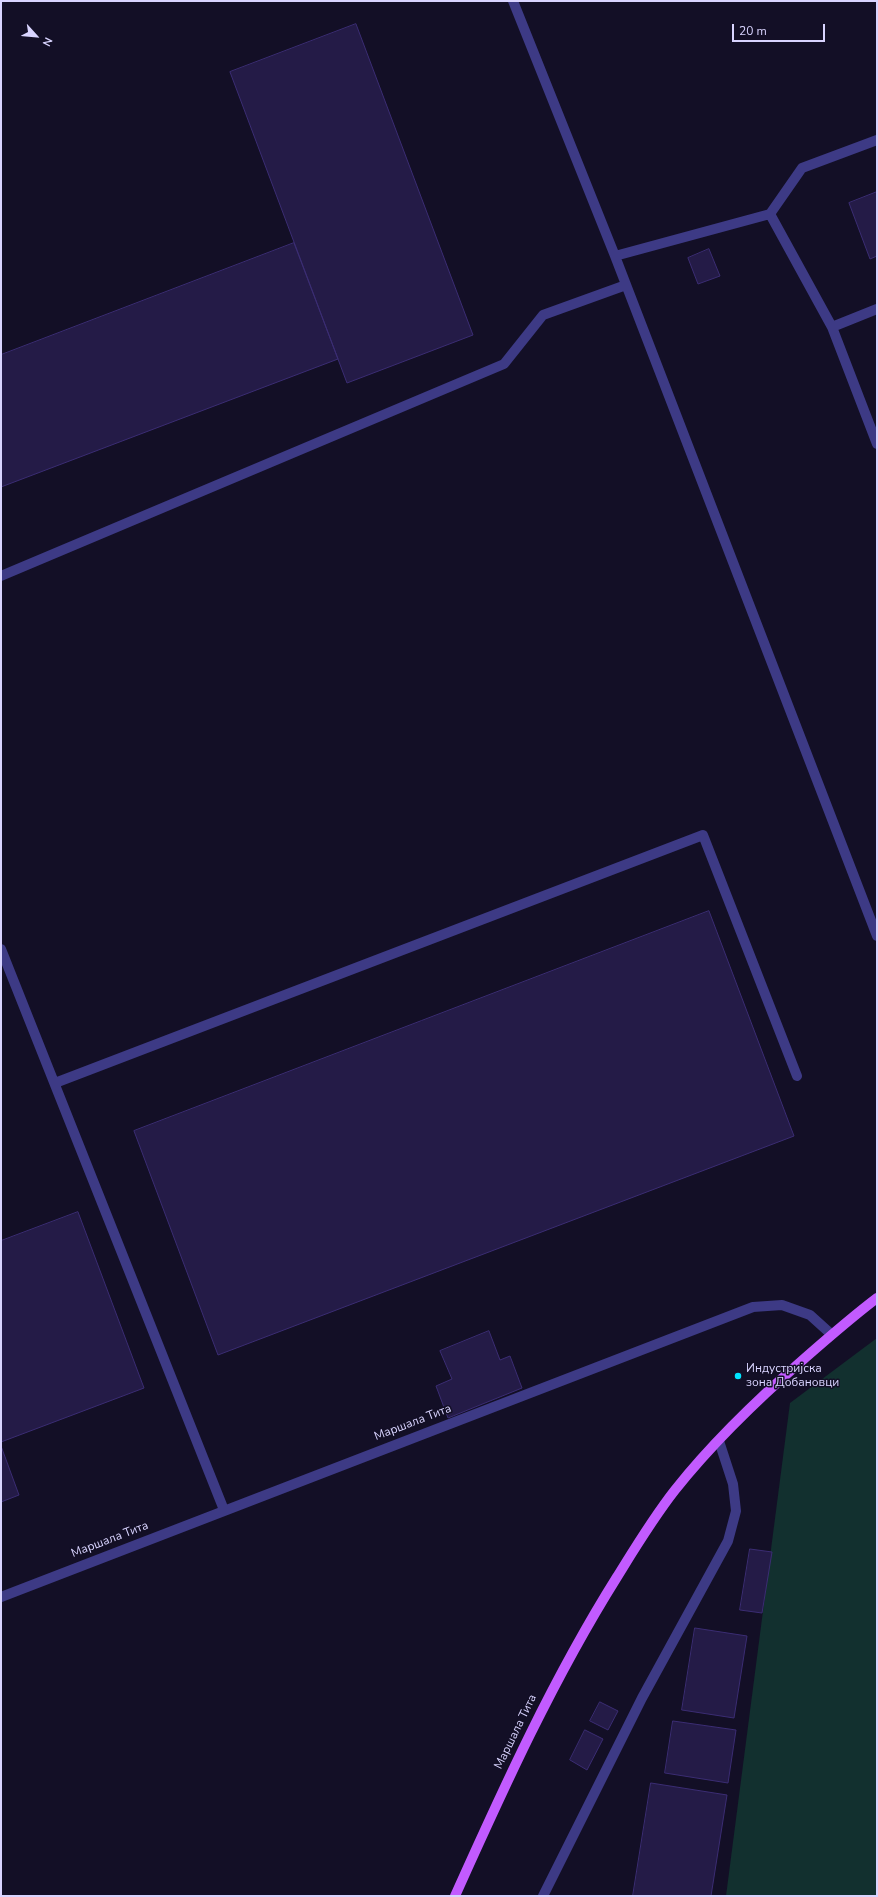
<!DOCTYPE html>
<html>
<head>
<meta charset="utf-8">
<style>
  body { margin:0 }
  #map { position:relative; width:878px; height:1897px; overflow:hidden; background:#130f26; font-family:"Nunito Sans",sans-serif }
  canvas { display:block }
  .frame { position:absolute; inset:0; border:2px solid #d9d4ff; pointer-events:none }
  .north { position:absolute; left:16px; top:16px; width:40px; height:40px; -webkit-text-stroke:3px #130f26; paint-order:stroke; rotate:117deg; font-size:11px; font-weight:700; line-height:16px; text-align:center; color:#d9d4ff }
  .north::after { content:''; display:block; margin:auto; width:14px; height:18px; background:#d9d4ff; clip-path:polygon(50% 0,100% 100%,50% 72%,0 100%) }
  .scale { position:absolute; left:732px; top:24px; width:93px; height:18px; box-sizing:border-box; border:2px solid #d9d4ff; border-top:0; padding-left:5px; font-size:12px; line-height:14px; white-space:nowrap; color:#d9d4ff; -webkit-text-stroke:3px #130f26; paint-order:stroke }
</style>
</head>
<body>
<div id="map">
<canvas width="878" height="1897"></canvas>
<div class="frame"></div>
<div class="north">N</div>
<div class="scale">20 m</div>
</div>
<script>
const ctx = document.querySelector('canvas').getContext('2d');
ctx.lineJoin = 'round';
function fillPath(path, color) { ctx.fillStyle = color; ctx.fill(path, 'evenodd'); }
function stroke(path, color, width, dash) { ctx.strokeStyle = color; ctx.lineWidth = width; ctx.lineCap = dash ? 'butt' : 'round'; ctx.setLineDash(dash || []); ctx.stroke(path); }
function write(font, color, halo, rows, align = 'center') {
  ctx.font = font + ' "Nunito Sans",sans-serif'; ctx.lineWidth = 3; ctx.setLineDash([]); ctx.textBaseline = 'middle'; ctx.strokeStyle = halo; ctx.fillStyle = color; for (const [text, x, y, turn = 0] of rows) {
    ctx.save(); ctx.translate(x, y); ctx.rotate((+turn || 0) * Math.PI / 180); ctx.textAlign = isNaN(turn) ? turn : align; if (halo) ctx.strokeText(text, 0, 0); ctx.fillText(text, 0, 0); ctx.restore();
  }
}
fillPath(new Path2D(`
  M877,1338V1896H726L790,1403Z`), '#12302f');
const building = new Path2D(`
  M356,24L473,335L347,383L230,72Z
  M877,192V256L870,259L849,203Z
  M294,243L338,359L1,487V355Z
  M709,249L720,276L698,284L688,258Z
  M709,911L794,1136L218,1355L134,1131Z
  M78,1212L144,1388L1,1442V1241Z
  M489,1331L500,1360L510,1356L522,1388L448,1418L436,1386L452,1379L440,1351Z
  M1,1446L19,1495L1,1502Z
  M750,1549L772,1552L762,1613L740,1610Z
  M695,1628L747,1636L734,1718L682,1710Z
  M600,1702L618,1711L608,1730L590,1721Z
  M673,1721L736,1730L728,1783L665,1773Z
  M585,1730L603,1739L587,1770L570,1760Z
  M651,1783L727,1795L711,1896H633Z`);
fillPath(building, '#241b47');
stroke(building, '#3b2d73', 1);
stroke(new Path2D(`
  M513,1L615,256L877,936
  M770,214L832,327L877,444
  M615,256L770,214L802,168L877,140
  M832,327L877,309
  M1,576L504,364L543,315L626,285
  M1,949L224,1510
  M55,1083L703,835L797,1076
  M1,1597L753,1307L782,1305L810,1315L831,1334
  M543,1896L642,1698L728,1541L736,1511L733,1484L719,1441`), '#3d3a85', 10);
stroke(new Path2D(`
  M455,1896C504,1787 553,1679 617,1577C635,1548 653,1518 675,1490C713,1442 759,1398 805,1358C829,1337 852,1317 877,1298`), '#c25bff', 10);
for (const [x, y, r, color] of [
  [738,1376,4,"#00e5ff"]
]) { const dot = new Path2D(); dot.arc(x, y, r, 0, 2 * Math.PI); ctx.fillStyle = color; ctx.fill(dot); stroke(dot, '#130f26', 1.5); }
write('12px', '#d9d4ff', '#130f26', [
  ["Индустријска",746,1369],
  ["зона Добановци",746,1383]
], 'left');
write('12px', '#d9d4ff', '#130f26', [
  ["Маршала Тита",413,1423,-21],
  ["Маршала Тита",110,1540,-21],
  ["Маршала Тита",516,1732,-64]
]);
</script>
</body>
</html>
